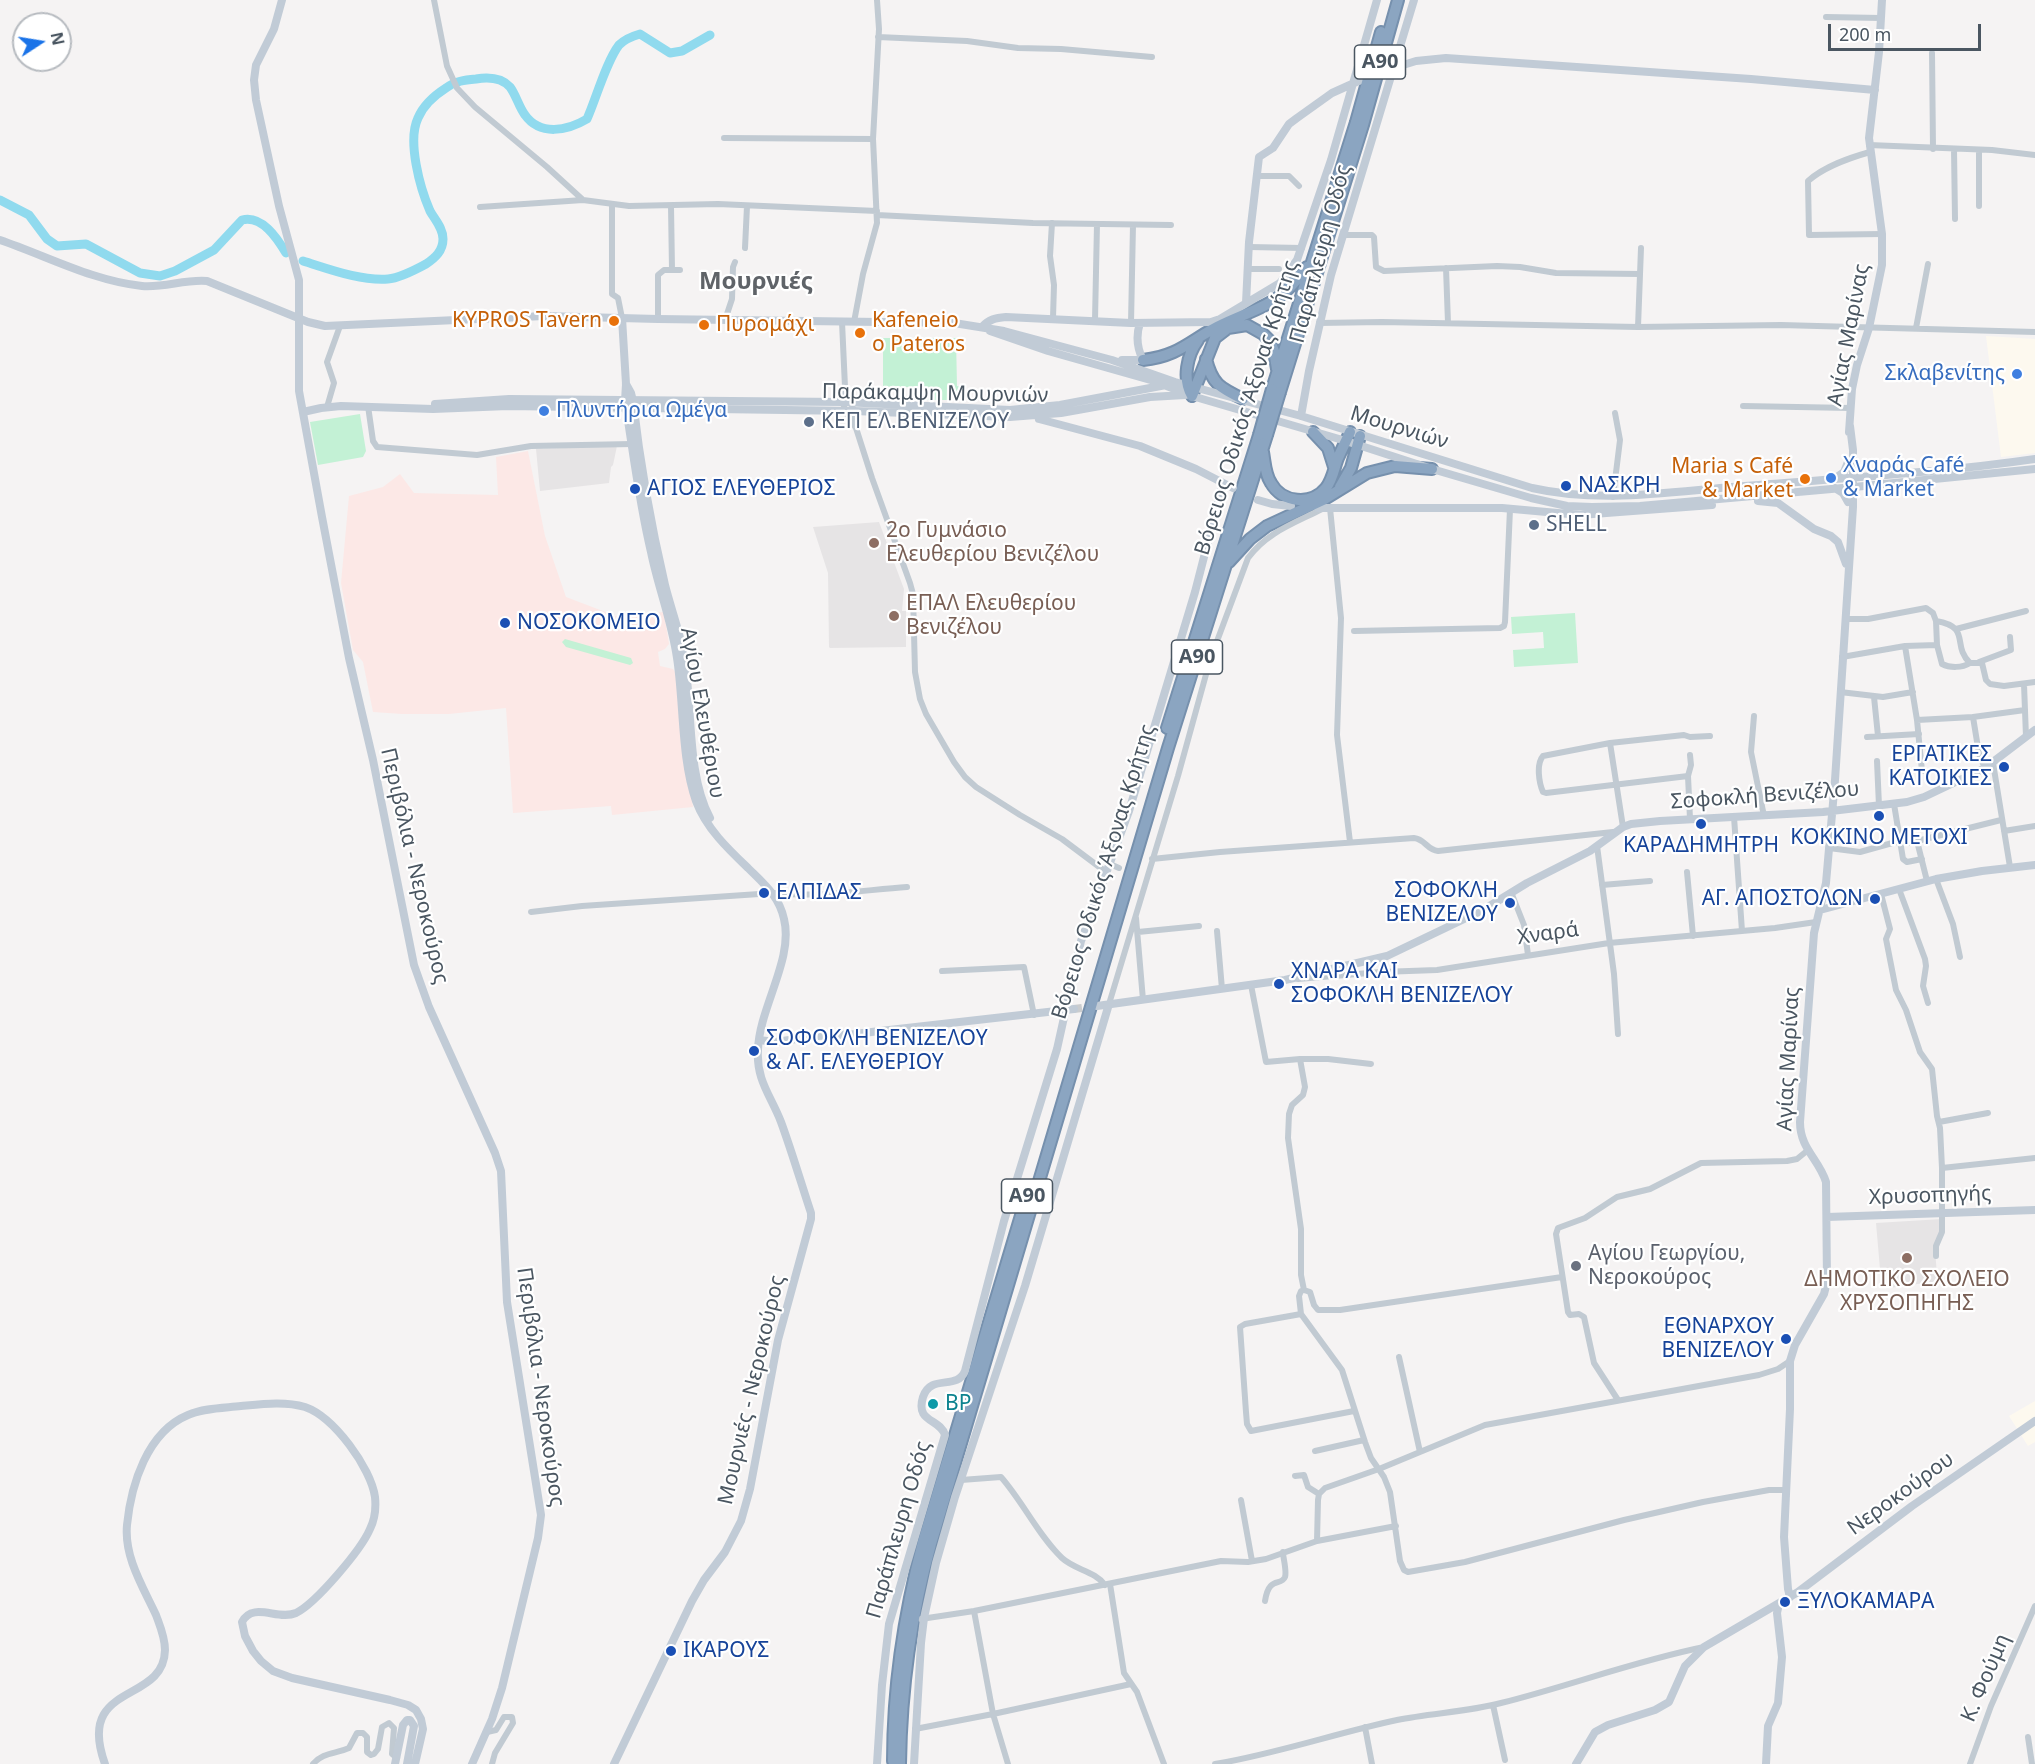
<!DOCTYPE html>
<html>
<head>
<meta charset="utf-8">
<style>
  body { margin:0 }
  #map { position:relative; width:2035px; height:1764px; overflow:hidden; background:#f5f3f3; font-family:"Noto Sans",sans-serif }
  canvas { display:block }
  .north { position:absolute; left:12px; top:12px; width:60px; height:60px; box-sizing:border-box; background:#fff; border:2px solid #b7bbc0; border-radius:50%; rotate:78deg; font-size:16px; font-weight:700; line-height:24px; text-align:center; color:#4a5661 }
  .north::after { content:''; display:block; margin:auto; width:21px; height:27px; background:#1a73e8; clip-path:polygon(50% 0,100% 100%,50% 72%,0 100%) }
  .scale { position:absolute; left:1828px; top:24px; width:153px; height:27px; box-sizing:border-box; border:3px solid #4a5661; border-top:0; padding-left:8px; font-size:18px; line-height:21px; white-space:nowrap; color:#4a5661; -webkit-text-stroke:4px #fff; paint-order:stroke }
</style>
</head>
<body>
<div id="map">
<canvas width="2035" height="1764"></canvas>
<div class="north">N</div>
<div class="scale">200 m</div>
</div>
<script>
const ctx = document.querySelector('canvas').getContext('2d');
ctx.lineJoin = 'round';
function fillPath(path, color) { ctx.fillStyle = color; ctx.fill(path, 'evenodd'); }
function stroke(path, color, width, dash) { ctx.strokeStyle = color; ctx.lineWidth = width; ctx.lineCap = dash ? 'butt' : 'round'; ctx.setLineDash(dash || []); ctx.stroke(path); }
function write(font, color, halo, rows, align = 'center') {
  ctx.font = font + ' "Noto Sans",sans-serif'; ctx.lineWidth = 4.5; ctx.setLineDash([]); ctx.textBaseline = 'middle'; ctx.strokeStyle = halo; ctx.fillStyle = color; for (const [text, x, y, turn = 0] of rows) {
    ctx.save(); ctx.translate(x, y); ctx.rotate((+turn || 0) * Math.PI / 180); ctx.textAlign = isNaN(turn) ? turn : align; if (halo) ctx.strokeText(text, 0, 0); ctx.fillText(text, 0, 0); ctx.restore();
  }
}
fillPath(new Path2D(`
  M1986,336L2035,339V453L2001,457Z
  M2035,1401V1442L2028,1446L2009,1416Z`), '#fdf9ef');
fillPath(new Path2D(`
  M617,446L613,465L611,467L609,483L540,491L536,449Z
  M879,522L904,589L902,611H906V647L830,648L829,647L828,573L813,527Z
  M1942,1219L1941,1236L1935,1249L1937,1276L1939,1281L1889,1288L1885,1268L1880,1269L1876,1223Z`), '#e6e4e5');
fillPath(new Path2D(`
  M528,451L545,536L566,597L616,616L664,612L669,644L665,649L658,652L660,666L673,669L677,675L693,807L612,815L611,806L513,813L506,708L449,714H402L373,712L363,662L353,650L341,583L349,496L383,487L400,474L414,493L498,495L496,457Z`), '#fce8e6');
fillPath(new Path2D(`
  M883,338H956L957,386L962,387V400H924V387H883Z
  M360,414L366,451L363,457L318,465L310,422Z
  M1575,613L1578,663L1514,667L1513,650L1544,648L1543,632L1512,634L1511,617Z
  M565,639L631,658L633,663L630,665L566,647L562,642Z`), '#c3f1d5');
stroke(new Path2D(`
  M0,200L29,215L47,239L57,246L86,244L140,273L160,276L175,271L214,250L242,220C262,215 277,238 286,253
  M303,261C329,269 360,281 388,279C400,278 415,270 426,264C435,258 443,251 443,239C443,228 435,220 430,211C420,188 407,141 418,118C423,106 435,95 446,88C455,81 465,80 476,79C488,77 501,77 510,87C516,95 519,107 525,115C540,136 567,131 587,119C596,99 606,62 619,45C624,40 633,36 640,34L670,53L682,51L710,35`), '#90daee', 9);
stroke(new Path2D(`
  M1074,1009L1096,1006`), '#caccce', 8, [8, 4]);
const highway = new Path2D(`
  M1206,359C1212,384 1220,388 1243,399
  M1143,360C1181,356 1192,338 1223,324C1264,305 1278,306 1307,267
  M1272,389L1356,122L1381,32
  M1280,392L1363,125L1398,0
  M1192,396L1215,338L1228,328L1247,325L1263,334L1270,341L1274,351L1277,369
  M1192,396C1182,379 1187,355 1198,340
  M1313,432L1328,448L1334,467
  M1263,452C1265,463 1265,474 1271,483C1282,503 1311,506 1326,488C1333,479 1334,468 1338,458C1342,449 1346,441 1350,432
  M1340,487L1351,468L1360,436
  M1229,562L1250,539L1267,526L1323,500L1367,473L1395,466L1432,469
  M1167,728L1259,435
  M893,1761C893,1686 904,1614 923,1542L1022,1212
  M900,1764C901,1689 911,1616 931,1544L1168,748L1267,435`);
stroke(highway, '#7690ad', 14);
stroke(new Path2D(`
  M434,0L447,66L457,88L475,107L547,167L582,199
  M1826,17L1881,18
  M878,37L967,41L1018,48L1061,49L1152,57
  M1932,53L1933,149
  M724,138L873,139
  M1869,145L1992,150L2035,155
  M1954,149L1955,219
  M1870,152C1849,158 1825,166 1808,181L1809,235L1882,234
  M1256,176H1289L1299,186
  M612,205V294L618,298L622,318
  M671,206L672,270
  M1979,206V150
  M480,207L583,200L629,206L718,204L877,211
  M877,215L1033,223L1171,225
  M1052,223L1050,256L1054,285L1053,318
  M1343,235H1372L1374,237L1376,267L1384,271L1497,266L1520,267L1556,273L1640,274
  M1249,247L1302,248
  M745,248L747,206
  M1446,268L1448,323
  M1248,269H1279
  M658,319V275L664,270H680
  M725,320L732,299L733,267L735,262
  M1095,320L1097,224
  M842,322L845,387L843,402L845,411L856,428
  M854,322L863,274L877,223L873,139L879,29L877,0
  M1131,323L1133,225
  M1319,323L1382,322L1638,327L1781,325L2035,332
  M1638,327L1641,248
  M1916,328L1928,264
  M845,387L854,411L856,428L872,478L910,583L913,594L915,672L920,699L926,714L954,762L965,777L976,787L1020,815L1062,839L1106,872
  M368,406L373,441L377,447L477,455L531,446L632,444
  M1743,406L1851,408
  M327,407L334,383L327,362L340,326
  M1613,497L1620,440L1615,413
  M1330,508L1341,618L1337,735L1350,842
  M1845,619H1868L1926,608L1933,613L1936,621C1972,627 1951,645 1970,663H1982L1986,680L1990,684L2004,686L2035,682
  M1936,621L1937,645L1942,664C1950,668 1962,668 1970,663
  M1956,629L2026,611
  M1354,631L1500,628L1504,626L1505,622L1510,509
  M1905,646L1917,720L1922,771
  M1842,657L1905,646L1937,645
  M1979,662L2011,650L2010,637
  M2024,684L2026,737
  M1840,692L1883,697L1913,692
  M1874,697L1878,736
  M1754,716L1751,752L1764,816
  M1973,717L1979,754L1985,768
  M1917,720L1973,717L2025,710
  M1867,737L1919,734
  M1610,743L1623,827
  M1877,761L1879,806
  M1993,763L2010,867
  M1688,776L1546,793L1543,792C1539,783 1536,764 1543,756L1610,743L1684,735L1690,737L1710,736
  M1894,804L1903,859L1907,862L1922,859
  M1734,817L1742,931
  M1690,819L1688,776L1691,765L1690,755
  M2004,831L2035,826
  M1917,841L1927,881
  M1597,846L1614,974L1618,1034
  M1829,848L1860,852L1896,842L1909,843L2001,820
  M1152,859L1220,852L1414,838C1425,839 1427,850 1438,851L1613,832
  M1110,864L1119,868
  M1687,872L1693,936
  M1936,879L1953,924L1960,957
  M1602,885L1650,881
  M1899,889L1925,959L1926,966L1923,986L1928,1003
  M1511,892L1524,925L1528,955
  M1881,894L1890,929L1886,939L1896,990L1906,1010L1920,1052L1932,1069L1937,1116L1940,1128L1942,1168V1232L1936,1246V1256
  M531,912L582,906L774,893C817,898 864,890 907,887
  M1136,918L1143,1000
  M1217,931L1222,989
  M1138,932L1199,926
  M942,971L1024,967L1034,1015
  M1298,979L1381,972L1437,970L1609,943L1775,928L1816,922
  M1251,985L1266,1062L1300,1059L1305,1087L1303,1095L1292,1105L1289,1114L1288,1138L1301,1229V1275L1304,1290
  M1109,1004L1178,776L1210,660L1248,558C1267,532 1295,523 1322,509
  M1300,1059H1328L1371,1064
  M1939,1122L1988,1113
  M1942,1168L2035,1158
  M1301,1314L1342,1370L1365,1442L1371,1458L1384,1477L1390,1492L1400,1561L1404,1570L1408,1572L1465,1562L1624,1520L1703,1502L1769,1490H1787
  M1399,1357L1420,1452
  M1618,1400L1594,1363L1584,1317L1579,1314L1570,1315L1568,1312L1556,1234L1558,1228L1585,1218L1617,1197L1650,1189L1701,1163L1787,1161L1797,1159L1808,1150
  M1354,1411L1251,1431L1247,1424L1246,1412L1240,1327L1245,1324L1301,1314L1299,1296L1301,1291L1304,1290L1310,1292L1314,1305L1318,1310H1340L1562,1277
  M1315,1451L1364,1440
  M1295,1476L1304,1475L1308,1487L1319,1494
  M961,1480L1001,1477C1023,1502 1038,1535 1062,1558C1075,1570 1095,1571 1105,1585
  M1241,1500L1252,1561
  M1317,1541L1318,1500L1319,1494L1325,1488L1379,1469L1485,1425L1759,1375L1778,1369L1790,1361
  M1110,1584L1124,1673L1137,1692L1164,1764
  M1265,1601C1269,1575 1281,1587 1285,1577C1287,1571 1283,1558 1283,1552
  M974,1611L993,1714L1008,1764
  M921,1619L974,1611L1221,1561L1248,1562L1266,1559L1317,1541L1396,1526
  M1493,1705L1505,1760
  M1365,1727L1372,1764
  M915,1729L993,1714L1131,1684
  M487,1732L496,1730L504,1717H512L513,1723L495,1753L492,1764
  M2028,1737L2032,1764
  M313,1764C323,1752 336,1754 349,1748L357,1733H363L367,1737V1752L371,1755L374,1754L378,1749L382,1727L389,1723L394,1728L392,1754L397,1758
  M1215,1764C1276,1754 1336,1733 1397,1720C1431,1713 1467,1712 1501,1703C1569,1686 1635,1661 1704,1647
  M1970,1764L1991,1706L2035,1606`), '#c1cad2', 6);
stroke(new Path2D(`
  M282,0L274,29L256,65L254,80L256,100L279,206L299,280V391L322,517L349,658L373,760L414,965L429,1007L495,1153L501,1171L507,1302L541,1515L538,1538L502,1688L492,1719L472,1764
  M1384,71L1416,61L1446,58L1751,79L1875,90
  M0,240C47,256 93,281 142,286C164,288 185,279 207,281L308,322L325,326L544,316L658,319L954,323L1004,331L1112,360L1175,382L1301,416L1532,488C1603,504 1674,491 1745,486C1842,478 1939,473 2035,459
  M1246,303L1249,242L1259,157L1273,148L1289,124L1297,118L1332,93L1363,79
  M982,327C989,319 996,318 1006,317L1131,323L1211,322L1220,319L1280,283L1297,260L1331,160L1377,0
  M990,331L1048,351L1154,381L1192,396L1346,441L1432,469L1531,498L1567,506L1592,507L1640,506L1854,487L2035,469
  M1122,360H1143C1137,348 1136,335 1140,323
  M626,384L631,393L633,401C640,463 651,525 665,585C671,609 680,632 684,656C693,706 686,773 710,818
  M435,404L509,399L843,402L1010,410L1060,405L1166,385
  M303,412L321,408L341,406L433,409L508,406L854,411L1010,417L1061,413L1150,397L1185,395
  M1301,416L1309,371L1331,275L1414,0
  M1039,419L1140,446L1196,469L1233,488
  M1849,432L1852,389L1857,365L1869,328L1882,265V234L1869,138L1879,52L1882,0
  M1834,479L1844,472L1848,462
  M1835,488L1843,493L1848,502
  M1258,500L1272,504L1291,506
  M1758,501L1778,503L1814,529L1831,536L1838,542L1846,564
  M1318,508H1502L1580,515L1712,505
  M1820,910L1936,879L1982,871L2035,865
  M1097,1006L1285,980L1387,956L1483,910L1527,883L1590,851L1623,827L1631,824L1660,821L1823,812L1907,802L1924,797L1985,768L2035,730
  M759,1040L775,1042L818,1036L854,1034L1074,1009
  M1827,1217L2035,1210
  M1790,1597L1788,1589L1784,1537L1790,1409V1361L1795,1345L1824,1294L1827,1282L1826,1182C1819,1159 1800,1149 1800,1122L1814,933L1826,883L1835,780L1853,507V450L1850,426
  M105,1764C75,1681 164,1705 165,1650C165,1637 160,1626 156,1615C143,1587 124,1557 127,1525C131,1485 147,1432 188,1415C204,1408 224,1408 241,1406C262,1404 285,1401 305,1407C334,1417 371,1468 375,1497C376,1507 375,1519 370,1529C361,1550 316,1603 296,1613C278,1621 253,1601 242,1622L245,1636L253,1651L261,1661L273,1671L292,1678L390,1700L408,1705L416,1710L421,1719L423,1729L415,1764
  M395,1764L403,1725L407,1720H410L414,1726L407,1764
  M614,1764L692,1601L704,1580L725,1552L741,1521L750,1489L778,1340L811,1219V1213C801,1183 792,1152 781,1122C771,1096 756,1080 758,1050C759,1008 794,959 784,919C779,896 764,884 748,868C728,849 706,828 696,801C681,758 684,703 677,658C672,622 658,587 651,552C639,502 633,451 625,401L626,384L622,318
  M877,1764L882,1685L889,1624L945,1435C940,1418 915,1423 923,1397C931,1373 957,1391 965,1371L1004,1221L1057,1049L1081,941L1129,811L1195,592L1223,483
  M914,1764L921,1643L924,1618L936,1563L955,1497L1025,1286L1109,1004
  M1576,1764L1595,1732L1608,1725L1655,1710L1669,1702L1685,1666L1704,1647L1798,1592L1912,1506L2035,1421
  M1766,1764L1768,1726L1778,1703L1782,1657L1777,1613L1779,1604`), '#c1cbd6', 8);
stroke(highway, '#8ba5c1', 10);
const highwayBridge = new Path2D(`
  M1259,435L1272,389
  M1267,435L1280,392`);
stroke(highwayBridge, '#7690ad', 14, []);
stroke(highwayBridge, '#8ba5c1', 10);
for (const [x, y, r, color] of [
  [614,321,6,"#e8710a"],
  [704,325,6,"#e8710a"],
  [860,333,6,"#e8710a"],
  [2017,374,6,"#3f7fe0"],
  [544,411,6,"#3f7fe0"],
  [809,422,6,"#5c6f8a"],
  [1831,478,6,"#3f7fe0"],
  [1805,479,6,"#e8710a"],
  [1566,486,6,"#1a4fb4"],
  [635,489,6,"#1a4fb4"],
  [1534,525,6,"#5c6f8a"],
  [874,543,6,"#8d6e63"],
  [894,616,6,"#8d6e63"],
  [505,623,6,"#1a4fb4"],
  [2004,767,6,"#1a4fb4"],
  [1879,816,6,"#1a4fb4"],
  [1701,824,6,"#1a4fb4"],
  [764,893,6,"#1a4fb4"],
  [1875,899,6,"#1a4fb4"],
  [1510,903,6,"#1a4fb4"],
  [1279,984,6,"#1a4fb4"],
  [754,1051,6,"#1a4fb4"],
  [1907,1258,6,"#8d6e63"],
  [1576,1266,6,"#6b7280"],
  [1786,1339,6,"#1a4fb4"],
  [933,1404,6,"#0f9aa8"],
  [1785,1602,6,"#1a4fb4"],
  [671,1651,6,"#1a4fb4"]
]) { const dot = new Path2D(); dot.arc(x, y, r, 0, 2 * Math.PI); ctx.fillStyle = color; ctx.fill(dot); stroke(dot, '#fff', 2); }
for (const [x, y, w] of [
  [1380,62,51],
  [1197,657,51],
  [1027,1196,51]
]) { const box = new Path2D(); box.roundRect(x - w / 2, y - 17, w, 34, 4.5); ctx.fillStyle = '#fff'; ctx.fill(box); stroke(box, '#4a5661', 1.5); }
write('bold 20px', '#4a5661', null, [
  ["Α90",1380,62],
  ["Α90",1197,657],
  ["Α90",1027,1196]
]);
write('21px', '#4a5661', '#fff', [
  ["Παράπλευρη Οδός",1321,254,-75],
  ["Αγίας Μαρίνας",1849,335,-79],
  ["Παράκαμψη Μουρνιών",935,394,1],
  ["Βόρειος Οδικός Άξονας Κρήτης",1247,408,-73],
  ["Μουρνιών",1399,428,17],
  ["Αγίου Ελευθέριου",702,713,80],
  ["Σοφοκλή Βενιζέλου",1765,796,-4],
  ["Περιβόλια - Νεροκούρος",414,866,77],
  ["Βόρειος Οδικός Άξονας Κρήτης",1104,872,-73],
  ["Χναρά",1548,934,-8],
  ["Αγίας Μαρίνας",1789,1059,-87],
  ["Χρυσοπηγής",1930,1196,-2],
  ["Περιβόλια - Νεροκούρος",540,1387,82],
  ["Μουρνιές - Νεροκούρος",752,1390,-77],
  ["Νεροκούρου",1901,1494,-36],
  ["Παράπλευρη Οδός",899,1530,-74],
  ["Κ. Φούμη",1986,1678,-67]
]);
write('21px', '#c56008', '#fff', [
  ["KYPROS Tavern",602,321],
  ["Kafeneio",872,321,"left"],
  ["o Pateros",872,345,"left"],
  ["Πυρομάχι",716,325,"left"],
  ["Maria s Café",1793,467],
  ["& Market",1793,491]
], 'right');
write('21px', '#366cbe', '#fff', [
  ["Σκλαβενίτης",2005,374,"right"],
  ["Πλυντήρια Ωμέγα",556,411],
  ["Χναράς Café",1843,466],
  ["& Market",1843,490]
], 'left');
write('21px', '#4e5e75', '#fff', [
  ["ΚΕΠ ΕΛ.ΒΕΝΙΖΕΛΟΥ",821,422],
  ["SHELL",1546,525]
], 'left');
write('21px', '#164399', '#fff', [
  ["ΝΑΣΚΡΗ",1578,486],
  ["ΑΓΙΟΣ ΕΛΕΥΘΕΡΙΟΣ",647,489],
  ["ΝΟΣΟΚΟΜΕΙΟ",517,623],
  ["ΕΡΓΑΤΙΚΕΣ",1992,755,"right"],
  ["ΚΑΤΟΙΚΙΕΣ",1992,779,"right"],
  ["ΚΟΚΚΙΝΟ ΜΕΤΟΧΙ",1879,838,"center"],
  ["ΚΑΡΑΔΗΜΗΤΡΗ",1701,846,"center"],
  ["ΣΟΦΟΚΛΗ",1498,891,"right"],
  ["ΒΕΝΙΖΕΛΟΥ",1498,915,"right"],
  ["ΕΛΠΙΔΑΣ",776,893],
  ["ΑΓ. ΑΠΟΣΤΟΛΩΝ",1863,899,"right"],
  ["ΧΝΑΡΑ ΚΑΙ",1291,972],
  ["ΣΟΦΟΚΛΗ ΒΕΝΙΖΕΛΟΥ",1291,996],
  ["ΣΟΦΟΚΛΗ ΒΕΝΙΖΕΛΟΥ",766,1039],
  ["& ΑΓ. ΕΛΕΥΘΕΡΙΟΥ",766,1063],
  ["ΕΘΝΑΡΧΟΥ",1774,1327,"right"],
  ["ΒΕΝΙΖΕΛΟΥ",1774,1351,"right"],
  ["ΞΥΛΟΚΑΜΑΡΑ",1797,1602],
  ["ΙΚΑΡΟΥΣ",683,1651]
], 'left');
write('21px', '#785e54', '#fff', [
  ["2ο Γυμνάσιο",886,531],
  ["Ελευθερίου Βενιζέλου",886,555],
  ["ΕΠΑΛ Ελευθερίου",906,604],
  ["Βενιζέλου",906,628],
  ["ΔΗΜΟΤΙΚΟ ΣΧΟΛΕΙΟ",1907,1280,"center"],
  ["ΧΡΥΣΟΠΗΓΗΣ",1907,1304,"center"]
], 'left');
write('21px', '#5b616d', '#fff', [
  ["Αγίου Γεωργίου,",1588,1254],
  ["Νεροκούρος",1588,1278]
], 'left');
write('21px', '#0d838f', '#fff', [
  ["BP",945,1404]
], 'left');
write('bold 24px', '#5f6368', '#fff', [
  ["Μουρνιές",756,282]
]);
</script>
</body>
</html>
